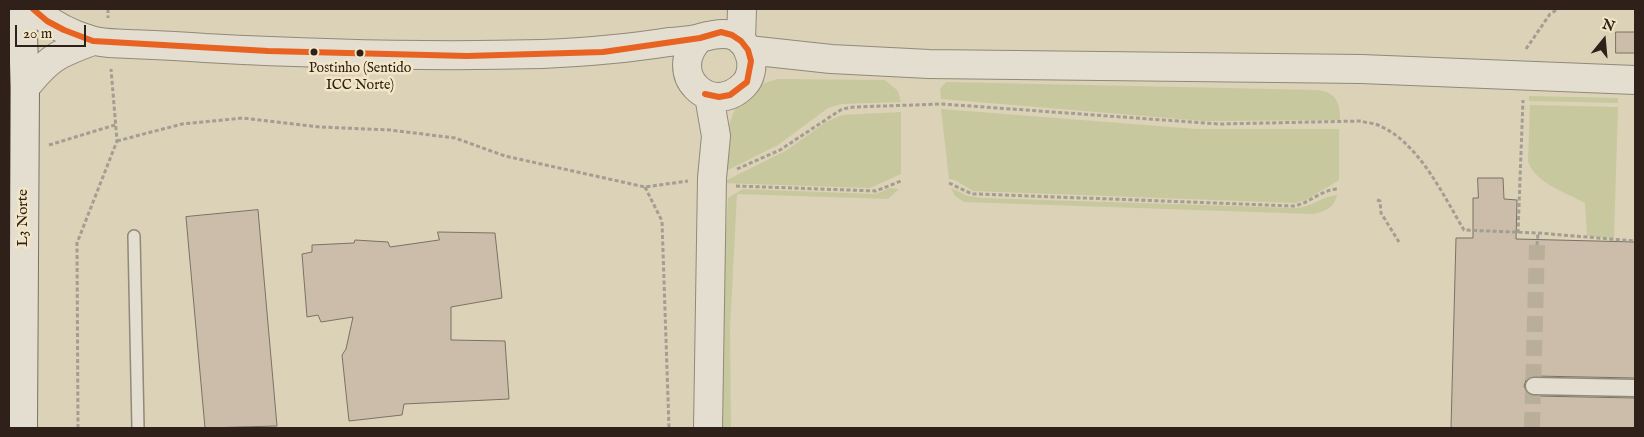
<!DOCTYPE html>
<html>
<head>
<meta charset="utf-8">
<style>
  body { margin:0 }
  #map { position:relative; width:1644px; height:437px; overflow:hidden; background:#dcd2b7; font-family:"IM FELL English",serif }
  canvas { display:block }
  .frame { position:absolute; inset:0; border:10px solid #2f211a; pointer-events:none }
  .north { position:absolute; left:1579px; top:15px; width:50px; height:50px; -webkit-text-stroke:4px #f2e6c6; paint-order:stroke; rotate:17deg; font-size:14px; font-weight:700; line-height:20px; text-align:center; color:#2f211a }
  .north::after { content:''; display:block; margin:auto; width:18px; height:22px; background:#2f211a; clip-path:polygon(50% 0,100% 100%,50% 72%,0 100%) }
  .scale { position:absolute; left:15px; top:25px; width:71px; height:22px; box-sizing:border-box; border:2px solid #2f211a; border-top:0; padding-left:6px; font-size:15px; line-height:18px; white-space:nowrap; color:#2f211a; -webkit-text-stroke:4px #f2e6c6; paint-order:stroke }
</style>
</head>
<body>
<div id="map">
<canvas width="1644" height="437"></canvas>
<div class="frame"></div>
<div class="north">N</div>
<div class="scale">20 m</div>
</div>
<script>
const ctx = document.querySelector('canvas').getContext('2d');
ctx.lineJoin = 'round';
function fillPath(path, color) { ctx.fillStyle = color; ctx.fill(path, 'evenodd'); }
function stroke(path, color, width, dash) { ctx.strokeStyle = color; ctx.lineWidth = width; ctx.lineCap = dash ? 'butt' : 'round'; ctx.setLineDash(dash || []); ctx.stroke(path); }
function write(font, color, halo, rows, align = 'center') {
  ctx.font = font + ' "IM FELL English",serif'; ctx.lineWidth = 5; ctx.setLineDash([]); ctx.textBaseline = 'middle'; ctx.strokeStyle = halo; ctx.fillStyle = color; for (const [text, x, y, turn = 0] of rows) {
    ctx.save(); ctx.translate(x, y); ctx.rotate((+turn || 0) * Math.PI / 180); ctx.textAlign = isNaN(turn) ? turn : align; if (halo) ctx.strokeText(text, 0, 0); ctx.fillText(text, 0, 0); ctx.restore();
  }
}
fillPath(new Path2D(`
  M778,79L885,80L898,91L901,102L841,104L828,108L778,145L722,173C727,129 728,91 778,79Z
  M946,82L1317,90C1336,92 1340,102 1340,120L1204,121L941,99L940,89Z
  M1529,96L1618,98V103L1529,101Z
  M1530,105L1618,107L1614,238L1587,236L1585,203C1565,192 1537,184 1528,162Z
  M941,109L1196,129H1339V180L1306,200L1295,203L973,191L955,180L949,179Z
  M901,112V174L870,188L721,183L787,150L826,122L842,115Z
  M890,188L899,189L888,199L737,194L730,329L731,428H721L722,297L728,198L743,189L876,194Z
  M951,188L968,196L983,198L1295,208C1311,208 1322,196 1337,195C1334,209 1325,211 1313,214L964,202L955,196Z`), '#c7c89e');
const building = new Path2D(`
  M1616,32H1635V53H1616Z
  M1478,178H1503L1504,199L1517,200L1516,239L1635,242V378L1534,376L1526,380L1524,386L1528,394L1534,396L1635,398V428H1451L1456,238H1473V198H1478Z
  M258,210L277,426L205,428L186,217Z
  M438,232L495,233L502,298L451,307V340L505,341L509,399L404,404L402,415L349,421L342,355L346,349L353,317L321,322L318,315L307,317L302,254L312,252V245L354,243L355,240L388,242L390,247L439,240Z`);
fillPath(building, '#ccbdab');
stroke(building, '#797264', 1);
stroke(new Path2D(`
  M1532,428L1537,245`), '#b9af98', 16, [16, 8]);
const service = new Path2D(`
  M134,236L138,428`);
const pedestrian = new Path2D(`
  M1534,386L1635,388`);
const tertiary = new Path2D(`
  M33,9C50,23 69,34 91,40C103,44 117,43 130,44C155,45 180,46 205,48C317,54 430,57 542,54C587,52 625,49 669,42C679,41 691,41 700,38C721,32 742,29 750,56C753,66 751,78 744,85C711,119 664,73 700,38
  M741,41L742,9
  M748,50L831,59L929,64L1361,69L1635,80
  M25,88C49,58 57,54 93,41
  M708,428L712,178L716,136L709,96`);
const secondary = new Path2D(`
  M22,9L25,88L23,428`);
stroke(service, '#91897a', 14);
stroke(pedestrian, '#91897a', 19);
stroke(tertiary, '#91897a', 30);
stroke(secondary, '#797264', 30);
stroke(new Path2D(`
  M108,9V18
  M1526,49L1550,14L1558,9
  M117,141L182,124L243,118L320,127L390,130L455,138L505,156L645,187L688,181
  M49,145L115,125
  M737,169L780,150L842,109L854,107L942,104L1219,124L1361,121C1367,123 1375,123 1380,126C1419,143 1443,195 1464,230L1538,233L1635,241
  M949,183L972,194H979L1293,206C1309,204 1322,189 1338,189
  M736,186L876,191L901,181
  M645,187L662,221L669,428
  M1377,200L1380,201L1381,213L1399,242
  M1518,233L1523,100
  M1537,245L1538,233
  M78,428L77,243L117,141L111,69`), '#a39d92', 3, [4, 2.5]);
stroke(service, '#e3ded0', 11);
stroke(pedestrian, '#e3ded0', 16);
stroke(tertiary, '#e3ded0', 28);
stroke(secondary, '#e3ded0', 28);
stroke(new Path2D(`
  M33,9L47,21L64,30L93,41L268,51L467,56L603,52L700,38L721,32L732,35L741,41L748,50L751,61L747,82L730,95L719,97L705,94`), '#e86222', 6);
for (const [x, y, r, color] of [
  [314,52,4.5,"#2f211a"],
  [360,53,4.5,"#2f211a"]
]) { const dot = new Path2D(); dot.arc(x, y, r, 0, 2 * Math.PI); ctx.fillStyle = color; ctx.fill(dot); stroke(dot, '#f2e6c6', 2); }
write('14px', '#2f211a', '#f2e6c6', [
  ["Postinho (Sentido",360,69],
  ["ICC Norte)",360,86]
]);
write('15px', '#2f211a', '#f2e6c6', [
  ["L3 Norte",24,218,-90]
]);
</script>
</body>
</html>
